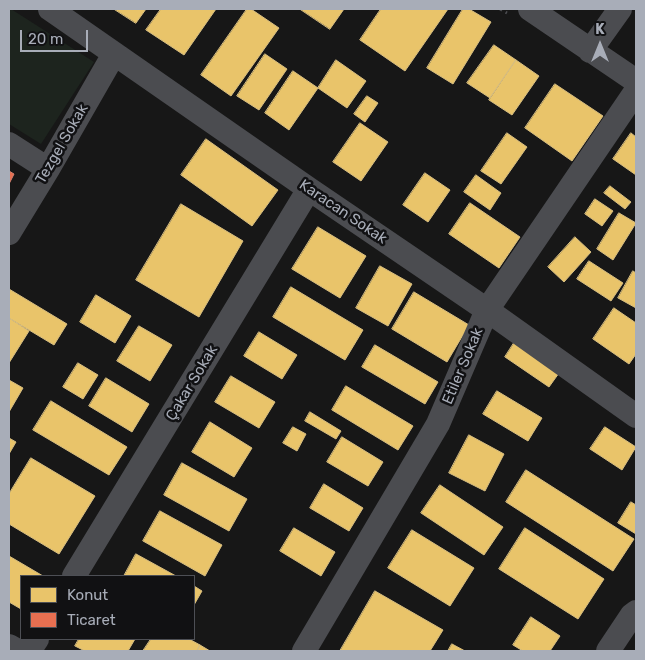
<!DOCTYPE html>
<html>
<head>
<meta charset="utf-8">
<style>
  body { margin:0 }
  #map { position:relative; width:645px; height:660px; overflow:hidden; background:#171717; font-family:Rubik,sans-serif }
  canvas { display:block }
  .frame { position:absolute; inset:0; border:10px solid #a8adb8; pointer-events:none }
  .legend { position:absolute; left:20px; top:575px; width:175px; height:65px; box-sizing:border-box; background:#111113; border:1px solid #4d4f55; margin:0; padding:6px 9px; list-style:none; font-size:15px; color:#a8adb8 }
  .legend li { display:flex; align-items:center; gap:10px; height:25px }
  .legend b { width:25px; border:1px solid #4d4f55 }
  .north { position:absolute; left:575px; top:20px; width:50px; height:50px; -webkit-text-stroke:4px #111113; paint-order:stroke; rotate:0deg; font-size:14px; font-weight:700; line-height:20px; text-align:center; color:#a8adb8 }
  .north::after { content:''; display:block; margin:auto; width:18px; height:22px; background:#a8adb8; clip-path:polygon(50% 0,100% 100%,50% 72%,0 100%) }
  .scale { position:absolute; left:20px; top:30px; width:68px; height:22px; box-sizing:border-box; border:2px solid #a8adb8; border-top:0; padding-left:6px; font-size:15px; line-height:18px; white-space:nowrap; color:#a8adb8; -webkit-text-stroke:4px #111113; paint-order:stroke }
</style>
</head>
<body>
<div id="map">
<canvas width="645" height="660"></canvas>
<div class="frame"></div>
<ul class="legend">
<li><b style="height:14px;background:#e9c46a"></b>Konut</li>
<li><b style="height:14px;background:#e76f51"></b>Ticaret</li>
</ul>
<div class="north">K</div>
<div class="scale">20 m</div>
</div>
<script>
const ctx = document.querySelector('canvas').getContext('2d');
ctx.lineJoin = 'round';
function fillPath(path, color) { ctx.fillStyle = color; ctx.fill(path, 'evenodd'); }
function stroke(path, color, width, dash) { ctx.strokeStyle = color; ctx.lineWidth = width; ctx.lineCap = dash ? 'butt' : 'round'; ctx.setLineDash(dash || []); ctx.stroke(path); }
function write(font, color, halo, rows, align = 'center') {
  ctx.font = font + ' Rubik,sans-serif'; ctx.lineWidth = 5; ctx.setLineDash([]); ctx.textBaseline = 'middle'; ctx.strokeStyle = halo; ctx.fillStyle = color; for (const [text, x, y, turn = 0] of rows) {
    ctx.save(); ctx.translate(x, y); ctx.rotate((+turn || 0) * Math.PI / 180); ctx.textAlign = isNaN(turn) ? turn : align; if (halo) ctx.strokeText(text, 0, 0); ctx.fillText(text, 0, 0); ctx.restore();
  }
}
fillPath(new Path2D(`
  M9,9H11L94,62L41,144L9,124Z`), '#1d241e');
const homes = new Path2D(`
  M114,9H146L136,23Z
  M161,9H216L184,55L146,30Z
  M247,9H251L279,28L231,96L201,75Z
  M300,9H344L330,29Z
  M381,9H448L405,71L360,40Z
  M463,9H469L491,22L453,84L427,68Z
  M494,45L516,60L490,98L467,83Z
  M265,54L287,69L259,110L237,96Z
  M336,60L366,81L347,108L318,88Z
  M516,60L539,76L512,115L489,100Z
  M293,71L318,88L289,130L265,113Z
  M555,84L603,116L572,161L525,128Z
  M367,96L378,103L365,122L354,114Z
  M360,123L388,142L361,181L333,162Z
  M507,133L527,147L501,184L481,171Z
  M631,133L636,137V175L613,159Z
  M206,139L278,190L252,226L181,175Z
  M425,173L450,190L428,222L403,205Z
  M476,175L501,193L490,210L464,192Z
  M610,186L631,202L625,209L604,193Z
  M595,199L613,211L602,226L585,214Z
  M470,203L520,237L499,268L449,234Z
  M181,204L243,241L199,317L136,280Z
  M619,213L636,223L613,260L597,249Z
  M318,227L366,256L340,298L292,269Z
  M575,237L591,252L564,282L548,267Z
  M589,261L623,283L611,301L577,279Z
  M380,266L412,284L388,326L356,308Z
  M633,271L636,273V308L618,298Z
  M291,287L363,330L345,360L273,317Z
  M9,289L67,324L54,345L9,318Z
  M414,292L469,325L447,362L392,329Z
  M96,295L131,316L115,343L80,322Z
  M614,308L636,323V354L629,364L593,339Z
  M9,318L29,331L9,363Z
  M139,326L172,345L150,381L117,361Z
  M259,332L297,355L282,379L244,356Z
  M514,343L559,373L549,387L505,357Z
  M375,345L438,382L425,404L362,367Z
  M78,363L98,375L83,399L63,387Z
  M231,376L275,402L259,428L215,402Z
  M106,378L149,404L132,432L89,406Z
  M9,380L23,388L9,412Z
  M346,386L413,426L398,450L332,410Z
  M497,391L542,418L528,441L483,414Z
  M51,401L127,447L109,475L33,430Z
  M310,412L341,431L336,439L305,421Z
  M210,422L252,448L234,477L192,452Z
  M293,427L306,434L297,451L283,443Z
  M605,427L636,447L622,470L590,449Z
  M469,435L504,454L485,491L449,473Z
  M342,437L383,462L368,486L327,462Z
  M9,438L16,442L9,454Z
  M31,458L95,496L59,554L9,524V494Z
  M182,463L247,499L229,531L164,495Z
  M526,470L634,539L613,571L506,502Z
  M324,484L363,508L349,531L310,508Z
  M440,485L503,527L484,555L421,513Z
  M631,502L636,505V534L618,523Z
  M160,511L222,545L205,576L143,541Z
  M294,528L335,552L321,576L280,551Z
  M525,528L604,579L578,619L499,569Z
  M412,530L474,568L450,606L388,568Z
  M136,554L176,576H124Z
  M9,556L43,576H21V609L9,602Z
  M194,586L202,591L194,605Z
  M375,591L443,630L430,651H340Z
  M531,617L560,636L550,651H523L513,645Z
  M79,639H135L128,651H85L75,646Z
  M151,639H189L200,645L197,651H143Z
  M452,644L465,651H448Z
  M200,645L210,651H197Z`);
fillPath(homes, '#e9c46a');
stroke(homes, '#d6bd81', 1);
const shops = new Path2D(`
  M9,171L14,174L9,184Z`);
fillPath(shops, '#e76f51');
stroke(shops, '#d48270', 1);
stroke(new Path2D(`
  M500,9L507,13`), '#4d4e52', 3, [2.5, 4]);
stroke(new Path2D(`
  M50,9L309,189L487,310L636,416
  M530,9L636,81
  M590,51L620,9
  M9,144L48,169
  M9,233L48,169L114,54
  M74,576L309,189
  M9,646L18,651
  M29,651L37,639
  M304,651L438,424L487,310L636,91
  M608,651L632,615L636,612`), '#4b4c50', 24);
write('15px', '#a8adb8', '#111113', [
  ["Tezgel Sokak",62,144,-60],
  ["Karacan Sokak",343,212,34],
  ["Etiler Sokak",463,366,-67],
  ["Çakar Sokak",192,383,-59]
]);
</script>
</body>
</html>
